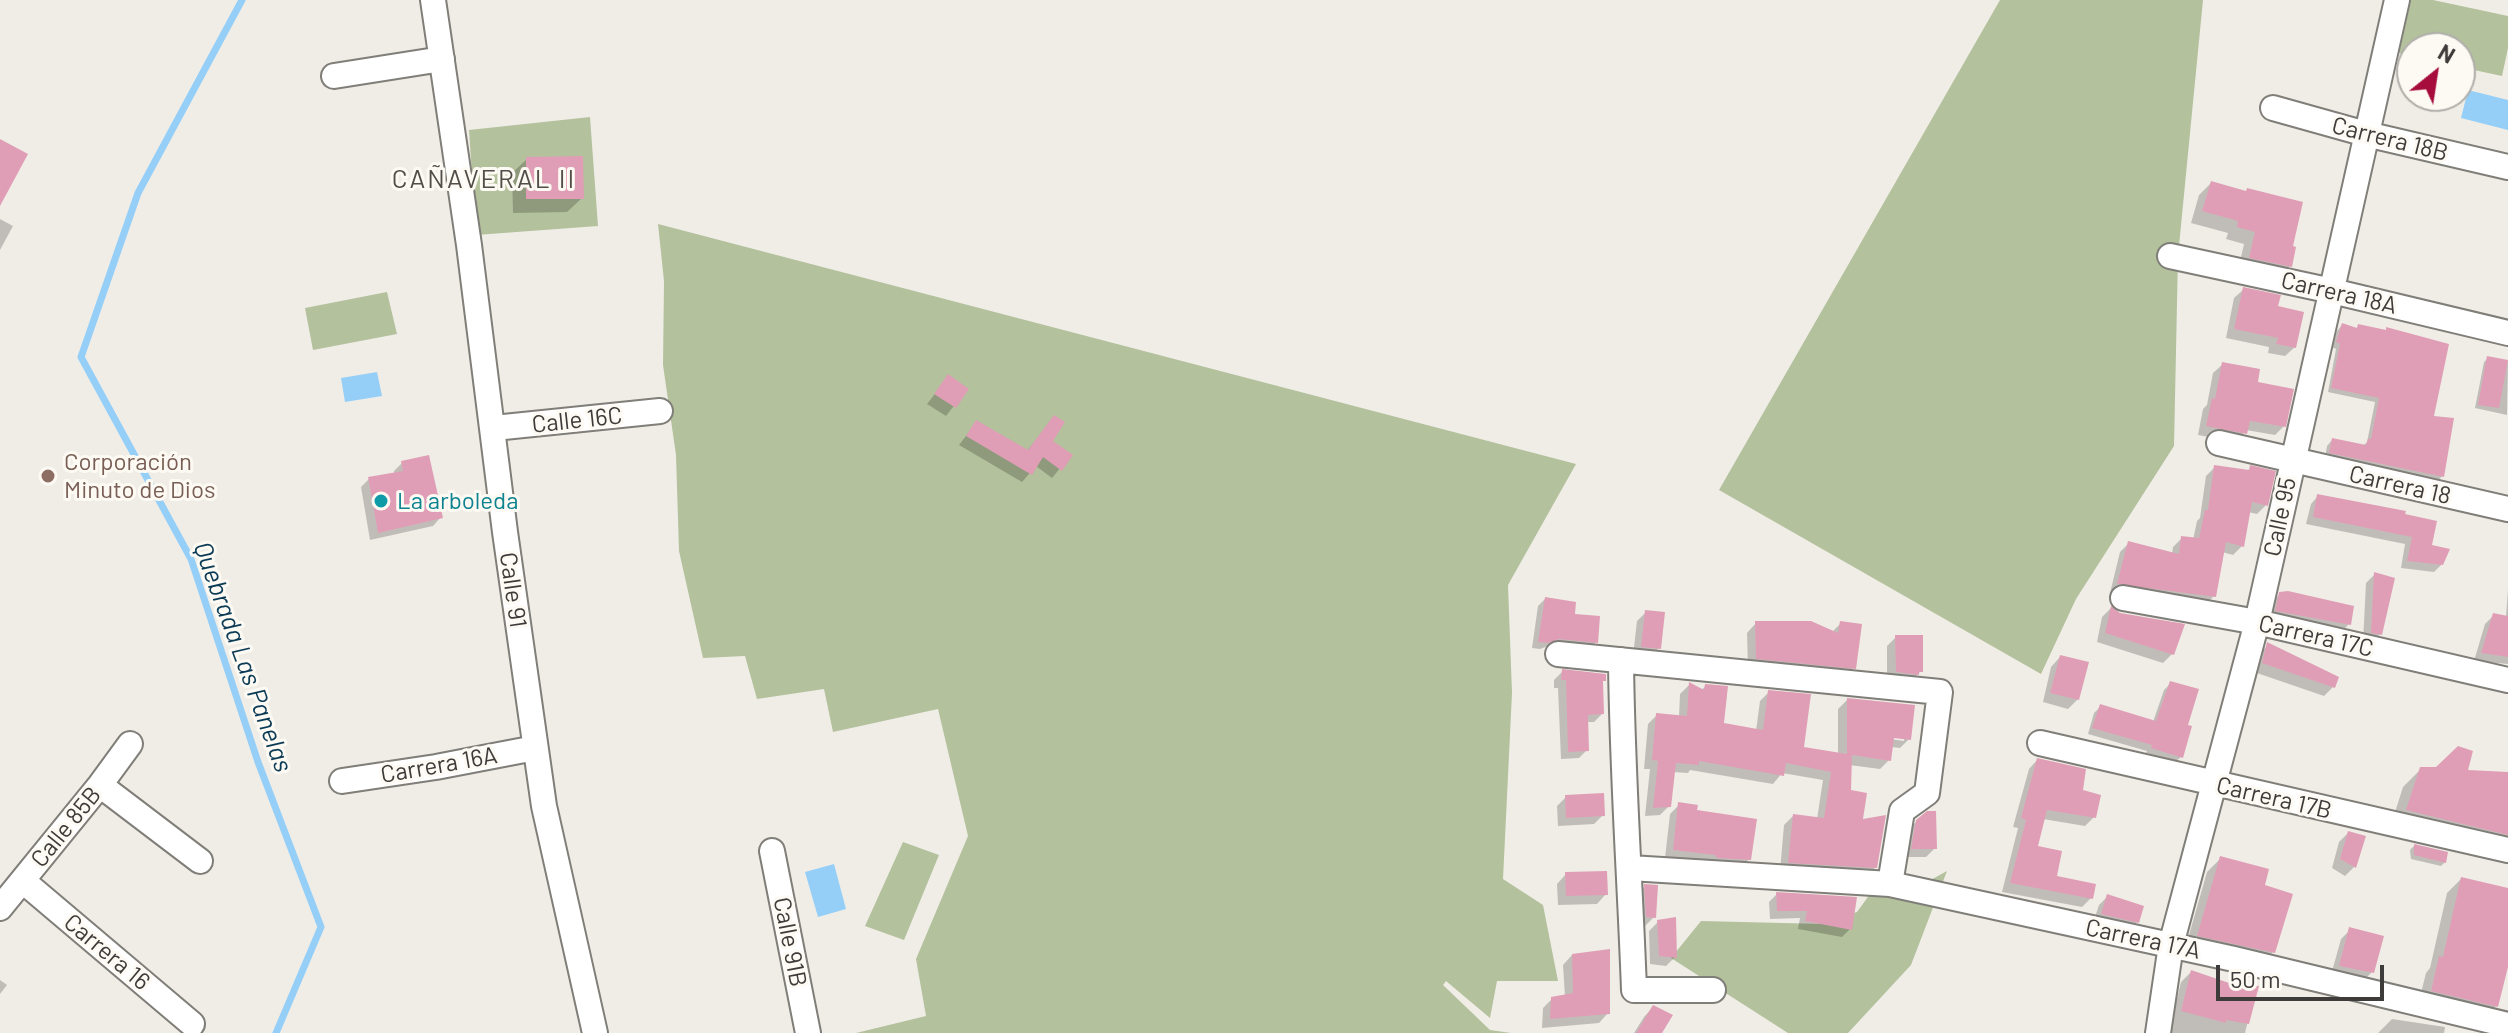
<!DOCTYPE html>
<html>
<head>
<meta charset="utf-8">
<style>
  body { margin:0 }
  #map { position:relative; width:2508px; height:1033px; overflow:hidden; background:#f0ede7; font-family:Barlow,sans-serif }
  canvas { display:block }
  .north { position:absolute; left:2396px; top:32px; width:80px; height:80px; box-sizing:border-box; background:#fdfaf4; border:2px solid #b0aeaa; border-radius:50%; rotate:30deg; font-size:22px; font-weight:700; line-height:32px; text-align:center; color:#3d3c3a }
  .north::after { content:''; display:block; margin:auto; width:28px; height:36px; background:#a60d3d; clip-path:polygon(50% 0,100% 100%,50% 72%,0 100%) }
  .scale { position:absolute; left:2216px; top:965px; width:168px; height:36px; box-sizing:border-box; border:4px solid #3d3c3a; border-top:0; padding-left:10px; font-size:24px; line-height:28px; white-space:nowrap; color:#3d3c3a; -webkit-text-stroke:6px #fdfaf4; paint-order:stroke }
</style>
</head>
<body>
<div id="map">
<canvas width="2508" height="1033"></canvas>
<div class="north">N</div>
<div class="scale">50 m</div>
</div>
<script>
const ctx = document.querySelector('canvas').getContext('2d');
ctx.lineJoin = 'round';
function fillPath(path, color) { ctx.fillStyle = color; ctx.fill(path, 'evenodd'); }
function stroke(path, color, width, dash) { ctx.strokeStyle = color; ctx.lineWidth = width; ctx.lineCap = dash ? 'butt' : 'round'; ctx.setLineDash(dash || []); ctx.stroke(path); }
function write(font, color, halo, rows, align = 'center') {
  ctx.font = font + ' Barlow,sans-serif'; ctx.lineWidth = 6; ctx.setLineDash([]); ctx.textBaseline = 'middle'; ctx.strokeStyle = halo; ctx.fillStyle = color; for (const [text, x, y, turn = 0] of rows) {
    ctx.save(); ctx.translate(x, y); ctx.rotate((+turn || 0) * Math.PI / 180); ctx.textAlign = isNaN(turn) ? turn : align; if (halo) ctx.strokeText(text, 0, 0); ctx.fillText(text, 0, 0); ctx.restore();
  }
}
fillPath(new Path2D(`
  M2000,0H2203L2178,256L2174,446L2076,599L2041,674L1719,490Z
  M2411,0H2433L2508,16V48L2502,76L2460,67V48H2412V56L2399,53Z
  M590,117L598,226L476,235L469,130Z
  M658,224L1576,464L1508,585L1512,693L1503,879L1543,905L1558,981H1497L1490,1018L1446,981L1443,985L1490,1030L1511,1033H856L926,1016L916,959L968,836L938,709L833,732L824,689L757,699L745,656L703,658L679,551L676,455L663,365L664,281Z
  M387,292L397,334L313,350L305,308Z
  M903,842L939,855L904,940L865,926Z
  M1947,871L1911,965L1848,1033H1788L1671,958L1701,921L1824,924L1857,912L1873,890L1909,892Z`), '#b3c19d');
fillPath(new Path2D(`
  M2468,90L2508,100V130L2461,118Z
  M377,372L382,396L345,402L341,378Z
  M834,864L846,909L818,917L805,872Z`), '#95cff8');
fillPath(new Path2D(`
  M527,159L582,198L567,212L513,213L512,173Z
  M2211,183L2290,248V266L2278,278L2238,270L2244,244L2226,239L2228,233L2191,223L2199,195Z
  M0,219L13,226L0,250Z
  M2244,289L2276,308L2295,347L2285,356L2268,353L2269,347L2226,338L2234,298Z
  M2342,325L2355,329L2359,326L2384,332L2387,329L2432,417L2442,476L2437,482L2325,458L2327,446L2332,440L2363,446L2367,442L2375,402L2328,392L2336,349L2332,347L2337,331Z
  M2488,358L2508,362L2507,415L2475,408L2484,362Z
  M2223,364L2256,384L2284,426L2275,435L2246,430L2236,442L2198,435L2203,409L2207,405L2213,373Z
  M948,377L967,389L946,416L927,404Z
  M1054,418L1051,441L1070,456L1052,478L1036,466L1022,482L959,445L976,423L1026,452Z
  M402,463L441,517L433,526L370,540L361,487L369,479L394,475V471Z
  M2215,467L2247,471L2251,468L2266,505L2257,514L2248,512L2242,546L2233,555L2222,552L2214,596L2205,605L2110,593L2120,552L2129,543L2172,554L2173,547L2182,538L2193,540L2197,521L2200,518L2206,476Z
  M2318,496L2404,512L2442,564L2434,572L2401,568L2405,544L2306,524L2311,504Z
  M2375,574L2380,634L2370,644L2363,642L2366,583Z
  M2508,589V664L2474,661L2485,624L2493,616L2506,617Z
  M2280,594L2349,624L2345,628L2272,614L2276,598Z
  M1545,599L1573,616L1596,642L1589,649L1551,645L1540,649L1532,648L1538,606Z
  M2111,608L2173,653L2163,663L2097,642L2102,617Z
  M1646,612L1659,648L1650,657L1633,656L1637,621Z
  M1756,623L1832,632L1841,623L1854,668L1845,677L1748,667L1747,633Z
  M1896,637L1921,671L1912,680L1887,681V646Z
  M2268,645L2333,687L2324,696L2254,672L2259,654Z
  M2060,657L2078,699L2068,709L2043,702L2051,667Z
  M1562,672L1604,680L1601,684L1602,714L1594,722H1586L1587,750L1579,758L1561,759L1558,688H1554V680Z
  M2170,684L2186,726L2181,757L2175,762L2146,753L2147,751L2088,734L2094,713L2100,707L2153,722L2164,690Z
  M1689,685L1701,690L1706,686L1722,725L1756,731L1760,701L1769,692L1801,748L1838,754V709L1847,700L1909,739L1900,748L1891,747L1889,760L1880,769L1849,765V792L1876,867L1866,876L1780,871L1784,825L1793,816L1817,819L1823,780L1782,773L1773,784L1690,770L1688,773L1673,772L1669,806L1660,815L1645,816L1650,769H1644L1648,724L1657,715L1679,717L1680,694ZM1904,737V741L1884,738Z
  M2037,760L2081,792L2094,817L2085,826L2043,819L2035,848L2054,877L2091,898L2082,907L2002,892L2018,828L2013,827L2029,769Z
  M2421,769L2508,774V861L2390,828L2403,787Z
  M1566,797L1603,815L1594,824L1558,826L1557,806Z
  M1679,805L1695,812L1749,859L1740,869L1665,858L1670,814Z
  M1917,821L1935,848L1926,857H1903L1907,831Z
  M2348,833L2364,837L2354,867L2345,876L2332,868L2339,842Z
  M2414,846L2445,862L2441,866L2411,859L2410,850Z
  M2220,859L2263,886L2273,952L2259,966L2185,949L2207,872Z
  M1566,874L1606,894L1597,904L1558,905L1557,884Z
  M2461,879L2508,890V957L2496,1006L2482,1020L2418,1005L2426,973L2430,968L2447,893Z
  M1645,886L1654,917L1645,926H1637L1636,895Z
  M1777,894L1850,929L1842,937L1798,929L1800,918L1770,919L1769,902Z
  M2108,896L2137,922L2128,931L2093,923L2099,905Z
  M1658,922L1675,957L1666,966L1650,964L1649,931Z
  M2350,930L2372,972L2363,981L2331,975L2341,939Z
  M1572,955L1608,1013L1599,1023L1542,1028L1543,1008L1552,999L1565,997L1563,965Z
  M2191,972L2232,986L2256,988L2245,1033H2169L2181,982Z
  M0,980L7,985L0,994Z
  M1653,1007L1660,1033H1634L1644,1017Z
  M2392,1019L2445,1027L2444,1033H2378Z`), '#0003');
stroke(new Path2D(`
  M242,0L138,193L81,357L191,559L258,762L321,927L276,1033`), '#95cff8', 7);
fillPath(new Path2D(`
  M0,139L28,154L0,206Z
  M583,156L584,199H526V157Z
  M2211,181L2246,191L2247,188L2303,202L2293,246L2296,247L2292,267L2249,258L2255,232L2237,227L2238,221L2202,211Z
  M2243,287L2281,295L2278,306L2304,312L2296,348L2276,344L2278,338L2234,329Z
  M2342,323L2357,328L2358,324L2386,330V327L2449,344L2434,416L2454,418L2444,477L2329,453L2332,438L2366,445L2368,439H2371L2379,398L2331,388L2340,344L2336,342Z
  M2487,356L2508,360L2499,408L2478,405Z
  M2222,362L2260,369L2258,382L2294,389L2286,427L2250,421L2247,434L2206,426L2212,398L2215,399Z
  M948,374L969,389L956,408L934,394Z
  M1054,415L1065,422L1053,441L1073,455L1062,471L1043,457L1032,475L966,436L976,420L1028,450Z
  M429,455L443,518L378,533L368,477L403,471L401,461Z
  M2214,465L2249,470L2250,465L2276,471L2268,506L2252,502L2244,547L2226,542L2216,597L2117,584L2128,541L2179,554L2181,536L2199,538L2205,510H2208Z
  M2317,494L2406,511L2405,514L2437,521L2432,545L2450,549L2443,565L2407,561L2412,537L2313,517Z
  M2374,572L2395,578L2382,635L2371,633Z
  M2288,591L2354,606L2351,625L2275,611L2279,592Z
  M1545,597L1576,602L1575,614L1600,616L1598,643L1559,639L1548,643L1538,642Z
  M2111,606L2120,613L2185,624L2174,655L2105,633Z
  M1645,610L1665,612L1661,649L1641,647Z
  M2493,613L2508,616V657L2481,653Z
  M1755,621H1811L1838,633L1840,621L1862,624L1856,669L1756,659Z
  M1895,635H1923V672H1919V675L1896,672Z
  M2267,642L2339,677L2335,688L2262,663Z
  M2060,655L2089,662L2079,700L2050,693Z
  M1562,669L1606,674V681H1603L1604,714L1588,715L1589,751L1568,752L1566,680H1561Z
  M2170,681L2199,689L2188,725L2192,726L2183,758L2151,748L2152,745L2092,728L2100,704L2156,721Z
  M1689,682L1704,690L1705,684L1728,686L1724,723L1763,730L1768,690L1811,694L1804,747L1847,754V698L1915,705L1911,740L1894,738L1891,761L1852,755L1851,790L1867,793L1863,819L1886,815L1877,868L1788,863L1793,814L1824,818L1831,772L1786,763L1784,776L1699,761V765L1676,763L1671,807L1653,808L1658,761L1652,760L1656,713L1687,716Z
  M2458,746L2473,751L2468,770L2508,772V835L2406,810L2420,767H2436Z
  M2037,758L2086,769L2083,790L2101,795L2096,818L2047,810L2038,846L2062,851L2057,876L2096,884L2093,899L2010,883L2026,820L2021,818Z
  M1604,793L1605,816L1566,818L1565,795Z
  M1678,802L1698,805L1697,810L1757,819L1751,860L1717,858L1715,855L1673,850Z
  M1927,811H1936L1937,849H1911L1916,820Z
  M2348,831L2366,836L2356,868L2340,859Z
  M2414,844L2448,852L2446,863L2414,855Z
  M2220,856L2269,869L2265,885L2293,894L2275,953L2197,936Z
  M1607,871L1608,895L1566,896L1565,872Z
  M2461,877L2508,888V967L2498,1007L2431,991L2439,956L2443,957Z
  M1644,884L1658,885L1656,918L1646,917Z
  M1776,892L1857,897L1852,930L1805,921L1807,911H1777Z
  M2107,894L2144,906L2139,923L2101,914Z
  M1676,917L1677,958L1659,956L1657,920Z
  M2349,927L2384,936L2374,973L2339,966Z
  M1610,949V1014L1550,1019L1551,997L1573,993L1572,954Z
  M2191,970L2232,984L2259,986L2249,1024L2226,1020V1023L2181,1011Z
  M1653,1005L1673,1015L1662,1033H1636Z`), '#df9eb5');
const street = new Path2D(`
  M433,0L469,245L505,532L544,806L595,1033
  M334,76L442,59
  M2273,108L2366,134L2508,167
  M2170,256L2332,291L2508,333
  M494,428L660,411
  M2219,443L2508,509
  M2123,598L2257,622L2508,680
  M1558,654L1940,692L1927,793L1902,811L1890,884
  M1621,660C1622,770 1630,880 1634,990H1713
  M2040,743L2508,850
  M342,781L436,767L535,748
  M100,785L200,861
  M772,851L808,1033
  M1630,868L1890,884L2234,959L2508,1025
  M23,881L192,1024
  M0,908L100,785L130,744
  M2158,1033L2171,945L2257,622L2397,0`);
stroke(street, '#807e78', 28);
stroke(street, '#fff', 24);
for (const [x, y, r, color] of [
  [48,476,8,"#8d6e63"],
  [381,501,8,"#0f9aa8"]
]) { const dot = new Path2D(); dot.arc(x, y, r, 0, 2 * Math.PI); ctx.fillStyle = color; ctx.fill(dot); stroke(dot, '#fdfaf4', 3); }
write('24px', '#3d3c3a', '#fdfaf4', [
  ["Carrera 18B",2390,139,14],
  ["Carrera 18A",2339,293,13],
  ["Calle 16C",577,420,-6],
  ["Carrera 18",2400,485,13],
  ["Calle 95",2280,517,-78],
  ["Calle 91",513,590,82],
  ["Carrera 17C",2316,636,13],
  ["Carrera 16A",439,765,-10],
  ["Carrera 17B",2274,798,13],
  ["Calle 85B",66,827,-51],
  ["Carrera 17A",2143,939,12],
  ["Calle 91B",790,942,79],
  ["Carrera 16",107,952,40]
]);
write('24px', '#785e54', '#fdfaf4', [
  ["Corporación",64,462],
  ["Minuto de Dios",64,490]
], 'left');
write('24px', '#0d838f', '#fdfaf4', [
  ["La arboleda",397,501]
], 'left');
ctx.letterSpacing = '2px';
write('26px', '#514e49', '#fdfaf4', [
  ["CAÑAVERAL II",484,179]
]);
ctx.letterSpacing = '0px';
write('italic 26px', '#0c3b56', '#fdfaf4', [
  ["Quebrada Las Panelas",243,657,70]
]);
</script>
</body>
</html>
